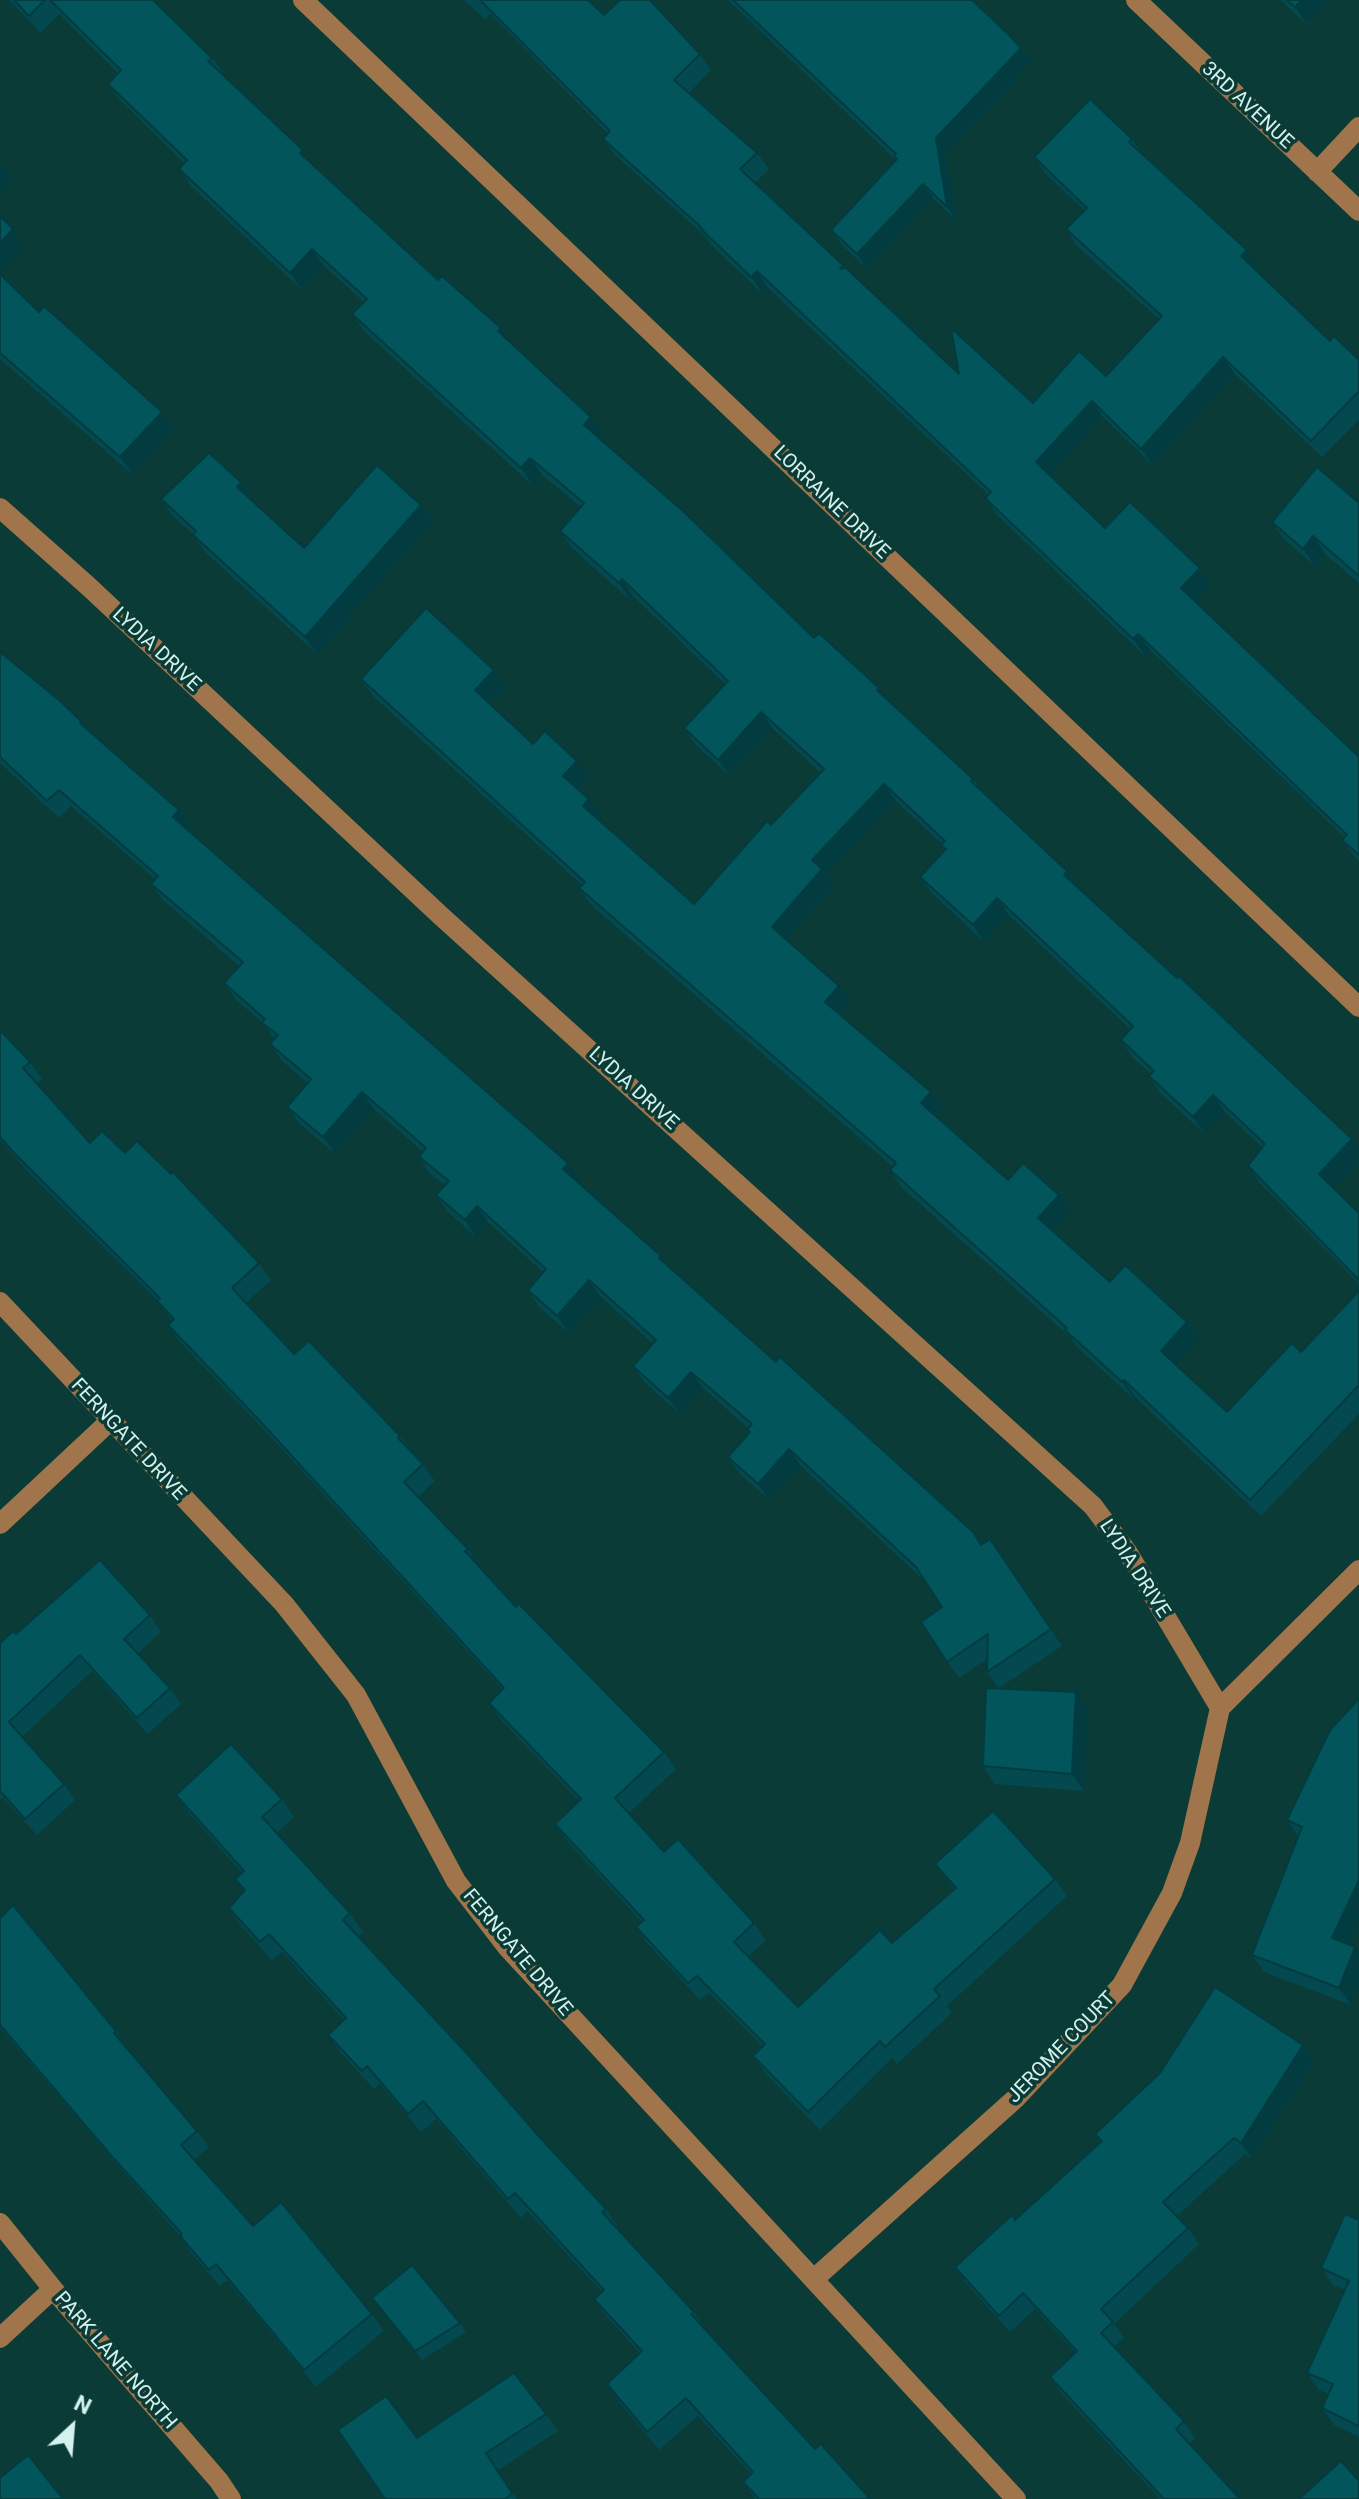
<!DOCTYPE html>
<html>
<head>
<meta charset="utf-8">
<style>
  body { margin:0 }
  #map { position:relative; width:1359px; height:2499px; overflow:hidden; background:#0b3b36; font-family:Roboto,sans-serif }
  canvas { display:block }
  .north { position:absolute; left:32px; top:2387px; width:80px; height:80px; -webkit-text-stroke:6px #0b3b36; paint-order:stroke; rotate:26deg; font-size:22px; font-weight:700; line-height:32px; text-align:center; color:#d4f2ed }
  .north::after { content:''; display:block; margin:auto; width:28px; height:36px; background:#d4f2ed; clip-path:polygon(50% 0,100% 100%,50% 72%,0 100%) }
</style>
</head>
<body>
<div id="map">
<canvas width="1359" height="2499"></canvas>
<div class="north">N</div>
</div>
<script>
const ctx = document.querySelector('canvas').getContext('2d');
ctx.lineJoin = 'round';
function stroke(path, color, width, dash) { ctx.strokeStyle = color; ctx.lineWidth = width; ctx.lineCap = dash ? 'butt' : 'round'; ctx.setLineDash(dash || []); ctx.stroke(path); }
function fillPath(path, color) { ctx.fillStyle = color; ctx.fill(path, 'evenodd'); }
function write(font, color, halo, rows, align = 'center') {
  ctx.font = font + ' Roboto,sans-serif'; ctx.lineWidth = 7; ctx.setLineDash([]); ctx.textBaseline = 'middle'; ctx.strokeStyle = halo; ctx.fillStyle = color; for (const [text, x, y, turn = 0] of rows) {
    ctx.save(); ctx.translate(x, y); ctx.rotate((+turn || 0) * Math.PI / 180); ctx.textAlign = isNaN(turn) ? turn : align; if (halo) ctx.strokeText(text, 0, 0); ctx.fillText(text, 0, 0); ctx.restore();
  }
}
stroke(new Path2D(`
  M303,0L1359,1007
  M1136,0L1359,211
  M1317,172L1359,127
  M0,508L88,586L441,916L1093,1506L1128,1553L1220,1708
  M0,1302L284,1604L356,1695L456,1881L507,1947L1016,2499
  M0,1524L110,1421
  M0,2223L53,2289L219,2481L231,2499
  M814,2279L1016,2098L1122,1985L1172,1893L1190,1843L1220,1708L1359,1570
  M0,2338L53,2289`), '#a0754b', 20);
fillPath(new Path2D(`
  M9,0H153L212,58L224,74L223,75L312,164L438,280L512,344L603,434L599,438L814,638L887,699L973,779L983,792L1067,871L1078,888L1333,1188L1359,1213V1284L1259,1182L1248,1166L1263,1148L1225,1112L1205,1134L1160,1093L1149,1076L1151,1074L1132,1057L1121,1040L1130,1029L1009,915L984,942L932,893L920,877L945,851L941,845L942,844L896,801L826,875L834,885L787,940L839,986L851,1002L840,1015L931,1092L943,1109L936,1117L1008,1180L1071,1211L1053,1231L1110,1282L1199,1339L1176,1364L1227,1412L1301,1352L1359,1291V1414L1261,1516L1135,1397L1134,1399L1077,1347L1070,1337L901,1187L890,1170L893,1167L591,905L579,888L582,885L373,696L361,679L505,686L489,704L533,744L589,777L578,789L601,816L598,820L694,904L821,773L773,729L730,776L696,745L684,728L725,684L633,596L630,600L572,548L560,531L581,507L542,475L532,485L364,331L352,314L364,302L324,266L302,290L191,186L179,169L184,163L120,100L108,84L118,73L59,14L41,33Z
  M464,0H588L604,15L700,54L711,70L689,93L757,153L769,169L755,183L959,374L1033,403L1106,376L1159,319L1077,246L1066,229L1084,210L1046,174L1034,157L1132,139L1143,155L1258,267L1256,270L1330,341L1359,360V420L1322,457L1235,374L1153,465L1103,417L1050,476L1105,528L1212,584L1196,602L1359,757V861L1354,856L1342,840L1344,837L1150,650L1145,656L997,515L985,498L989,495L768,288L763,294L711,245L705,236L615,155L603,139L608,134L490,14L485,19Z
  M728,0H972L1031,63L946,153L957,221L933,198L867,269L842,245L831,230L896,160Z
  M1280,0H1329L1307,24Z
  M0,274L39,312L174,429L132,474L0,359Z
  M161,499H253L252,500L304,548L421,505L433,522L317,654L205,552L193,534L173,516Z
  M1359,503V583L1325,554L1315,566L1284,539L1272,522Z
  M0,652L82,722L88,730L191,826L188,830L580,1180L578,1182L667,1265L982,1544L990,1539L1062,1646L999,1688L1076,1692L1088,1709L1084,1791L995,1784L983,1766L998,1688L987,1672V1659L959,1678L947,1662L942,1607L926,1582L801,1466L769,1500L739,1473L728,1457L749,1433L747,1430L748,1428L703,1388L680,1414L645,1383L633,1366L653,1344L601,1297L569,1333L539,1307L528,1290L543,1272L489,1223L476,1237L448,1212L436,1195L445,1185L430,1174L419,1157L423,1152L374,1109L335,1154L299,1123L287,1107L308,1083L282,1061L270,1044L274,1039L263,1023L236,1000L224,983L239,966L163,900L151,884L155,879L71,806L59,818L0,763Z
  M0,1030L30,1062L42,1079L37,1084L90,1143L125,1153L259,1263L271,1280L246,1303L294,1354L400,1436L435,1481L418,1497L468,1549L479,1566L516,1607L664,1752L676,1769L629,1813L664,1852L754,1923L766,1941L748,1956L798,2007L892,1943L954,1889L935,1864L1055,1879L1067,1896L947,2006L952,2013L897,2064L892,2058L820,2130L765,2073L753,2056L762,2046L709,1993L700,2000L648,1944L636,1927L642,1922L567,1841L555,1824L579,1801L501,1720L489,1703L503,1690L271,1437L180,1342L168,1325L172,1321L157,1300L28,1172L0,1140Z
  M150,1615L161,1632L138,1653L170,1688L181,1704L148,1734L92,1671L22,1737L64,1784L75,1800L37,1835L3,1798L0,1800V1643L16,1634Z
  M1359,1699V1923L1349,1945L1359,1953V1984L1351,2005L1264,1972L1252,1955L1298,1836L1287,1820Z
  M176,1795L282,1799L294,1817L277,1833L350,1913L363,1932L358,1936L535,2132L606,2209L618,2227L616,2228L694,2312L706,2330L815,2449L870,2499H755L743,2482L751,2474L698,2416L659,2450L619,2402L607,2384L640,2353L607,2317L594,2299L602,2292L527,2211L521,2218L436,2119L421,2132L380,2084L374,2089L341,2053L328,2035L344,2020L282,1952L272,1960L241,1926L229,1908L244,1891L235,1879L242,1873L189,1813Z
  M0,1918L116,2031L127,2048L197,2131L209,2147L194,2160L253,2226L372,2314L384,2331L316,2387L227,2280L220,2286L191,2253L180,2236L120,2168L0,2028Z
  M1303,2045L1314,2061L1252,2159L1245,2154L1177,2216L1188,2228L1199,2244L1114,2324L1124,2338L1114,2347L1184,2421L1195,2438L1190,2443L1240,2499H1160L1061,2393L1050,2377L1075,2352L1035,2309L1010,2332L966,2283L955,2267L1015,2220L1100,2142L1095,2134Z
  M1359,2220V2437L1334,2425L1322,2408L1328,2394L1319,2390L1307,2373L1345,2290L1333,2285L1321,2268Z
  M372,2298L460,2323L466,2332L422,2360Z
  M546,2414L558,2431L498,2470L517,2499H385L417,2438Z`), '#03494f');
fillPath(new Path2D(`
  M1302,0H1329L1307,24L1295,7Z
  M1021,48L1031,63L946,153L957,221L947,207L936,138Z
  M2,164L13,181L0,196V166Z
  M923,184L933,198L867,269L857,254Z
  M13,229L25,246L0,273V243Z
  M312,249L324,266L302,290L290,273Z
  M1247,250L1258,267L1253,273L1241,256Z
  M757,271L768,288L763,294L751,277Z
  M501,328L512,345L498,331Z
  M1223,357L1235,374L1153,465L1141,449Z
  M1092,401L1103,417L1048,479L1036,462Z
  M162,412L174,429L132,474L120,457Z
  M591,417L603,434L596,442L584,425Z
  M530,458L542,475L532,485L521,468Z
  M241,482L253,499L249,504L237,487Z
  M421,505L433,522L317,654L305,637Z
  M1313,536L1325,554L1315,566L1303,549Z
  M1200,568L1212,584L1193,605L1181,588Z
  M622,579L633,596L630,600L619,583Z
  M1138,634L1150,650L1145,656L1133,639Z
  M494,670L505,686L486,707L475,690Z
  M761,712L773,729L730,776L718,760Z
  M577,761L589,777L575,793L563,776Z
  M884,784L896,801L826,875L834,885L783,944L772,927L812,860Z
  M589,799L601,816L595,823L583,806Z
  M179,810L191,826L184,833L173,817Z
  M1067,871L1079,888L1064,875Z
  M997,898L1009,915L984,942L973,925Z
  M839,986L851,1002L837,1018L825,1002Z
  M362,1092L374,1109L335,1154L323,1137Z
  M931,1092L943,1109L932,1120L921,1103Z
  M1213,1095L1225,1112L1205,1134L1193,1117Z
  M1352,1139L1359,1149V1160L1331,1190L1319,1174Z
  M568,1163L580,1180L575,1185L563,1169Z
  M1059,1195L1071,1211L1050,1235L1038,1218Z
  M477,1206L489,1223L476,1237L465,1220Z
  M589,1280L601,1297L569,1333L557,1316Z
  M1187,1322L1199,1339L1173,1368L1161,1351Z
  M691,1372L703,1388L680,1414L668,1398Z
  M1124,1380L1135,1397L1134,1399L1122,1382Z
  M789,1449L801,1466L769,1500L758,1484Z
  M1076,1692L1088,1709L1084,1791L1072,1774Z
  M1359,1880V1923L1344,1956L1332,1938Z
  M1355,1947L1359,1953V1984L1351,2005L1339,1988Z
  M1303,2045L1314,2061L1252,2159L1241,2143Z`), '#023c40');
const building = new Path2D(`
  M14,0H45L29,16Z
  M50,0H153L212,58L208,61L303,150L300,153L438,280L442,276L501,328L498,331L591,417L584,425L684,512L814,638L819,633L879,688L877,690L973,779L971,781L1067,871L1064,875L1177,978L1179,976L1352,1139L1319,1174L1359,1213V1280L1248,1166L1265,1144L1213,1095L1193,1117L1149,1076L1154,1071L1121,1040L1133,1026L997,898L973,925L920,877L946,849L941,845L945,841L884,784L812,860L822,869L772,927L839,986L825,1002L931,1092L921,1103L1008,1180L1023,1163L1059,1195L1038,1218L1110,1282L1125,1265L1187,1322L1161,1351L1227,1412L1292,1343L1301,1352L1359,1291V1385L1250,1500L1124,1380L1122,1382L1065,1330L1067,1328L890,1170L896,1163L579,888L585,882L361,679L426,608L494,670L475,690L533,744L545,731L577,761L563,776L589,799L583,806L694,904L767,821L771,825L824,769L761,712L718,760L684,728L728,681L622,579L619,583L560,531L584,503L530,458L521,468L352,314L367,299L312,249L290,273L179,169L187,160L108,84L121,70Z
  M480,0H588L604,15L620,0H650L700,54L674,80L757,153L740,169L843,265L840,269L846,268L959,374L951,328L1033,403L1079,351L1106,376L1162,316L1066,229L1087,208L1034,157L1090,99L1132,139L1129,142L1247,250L1241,256L1330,341L1334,336L1359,360V391L1311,441L1223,357L1141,449L1092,401L1036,462L1105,528L1130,502L1200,568L1181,588L1359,757V855L1342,840L1347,835L1138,634L1133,639L985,498L991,492L757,271L751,277L700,228L701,227L603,139L610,131Z
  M733,0H972L1009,35L1021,48L936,138L947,207L923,184L857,254L831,230L897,159L894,156L896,154Z
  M1287,0H1302L1295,7Z
  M0,216L13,229L0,243Z
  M0,274L39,312L44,306L162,412L120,457L0,353Z
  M209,453L241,482L237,487L304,548L377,465L421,505L305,637L193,535L196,531L161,499Z
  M1317,467L1359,503V576L1313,536L1303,549L1272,522Z
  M0,652L59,700L82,722L80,723L179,810L173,817L568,1163L563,1169L661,1256L659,1258L776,1362L780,1357L973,1532L981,1545L990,1539L1051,1629L987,1672L988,1634L947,1662L921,1622L942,1607L916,1567L789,1449L758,1484L728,1457L750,1432L747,1430L752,1424L691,1372L668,1398L633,1366L656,1340L589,1280L557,1316L528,1290L546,1269L477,1206L465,1220L436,1195L449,1181L419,1157L426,1148L362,1092L323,1137L287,1107L311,1079L270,1044L278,1035L262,1023L265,1019L224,983L243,962L151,884L158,876L59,790L47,801L0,757Z
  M0,1030L30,1062L23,1068L90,1143L102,1131L125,1153L137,1141L171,1174L173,1172L259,1263L232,1288L294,1354L309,1341L400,1436L398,1438L423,1464L404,1482L468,1549L465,1551L516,1607L519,1604L664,1752L615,1798L664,1852L678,1839L754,1923L734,1942L798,2007L880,1930L892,1943L956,1888L935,1864L993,1811L1055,1879L934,1989L940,1996L885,2047L880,2041L808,2112L753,2056L765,2044L697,1976L688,1983L636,1927L644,1920L555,1824L581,1799L489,1703L504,1688L259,1420L168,1325L174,1319L157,1301L160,1298L16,1155L0,1137Z
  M100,1560L150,1615L124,1639L170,1688L137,1718L80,1655L9,1722L64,1784L25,1819L0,1791V1643L13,1631L16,1634Z
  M986,1688L1076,1692L1072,1774L983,1766Z
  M1359,1699V1880L1332,1938L1355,1947L1339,1988L1252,1955L1302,1827L1287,1820L1330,1730Z
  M231,1744L282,1799L262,1817L350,1913L343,1920L470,2057L535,2132L606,2209L602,2212L694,2312L691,2314L815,2449L821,2444L870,2499H759L743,2482L753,2472L686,2398L647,2432L607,2384L642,2351L594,2299L604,2290L515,2193L508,2199L423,2101L408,2114L367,2066L362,2071L328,2035L346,2018L269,1934L260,1942L229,1908L245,1890L235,1879L244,1871L176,1795Z
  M13,1905L116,2031L114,2033L197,2131L181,2145L253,2226L281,2202L372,2314L304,2370L216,2264L209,2270L180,2236L182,2234L108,2152L0,2025V1918Z
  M1215,1987L1303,2045L1241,2143L1234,2138L1163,2202L1188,2228L1101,2309L1113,2322L1101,2333L1184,2421L1176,2429L1240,2499H1164L1050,2377L1077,2351L1023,2293L999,2316L955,2267L1012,2215L1015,2220L1102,2141L1095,2134L1160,2073Z
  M1345,2214L1359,2220V2426L1322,2408L1333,2384L1307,2373L1349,2281L1321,2268Z
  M412,2265L460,2323L415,2351L372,2298Z
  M514,2373L546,2414L486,2453L512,2493L506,2499H385L338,2430L386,2396L417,2438Z
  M28,2455L63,2499H0V2478Z
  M1341,2461L1359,2481V2499H1299Z`);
fillPath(building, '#03555c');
stroke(building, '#023c40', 2);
write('20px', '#d4f2ed', '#0b3b36', [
  ["3RD AVENUE",1247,106,43],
  ["LORRAINE DRIVE",831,503,44],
  ["LYDIA DRIVE",156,650,43],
  ["LYDIA DRIVE",633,1089,42],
  ["FERNGATE DRIVE",128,1440,47],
  ["LYDIA DRIVE",1134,1569,57],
  ["FERNGATE DRIVE",517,1953,50],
  ["JEROME COURT",1062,2048,-46],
  ["PARK LANE NORTH",115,2361,49]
]);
</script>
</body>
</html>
